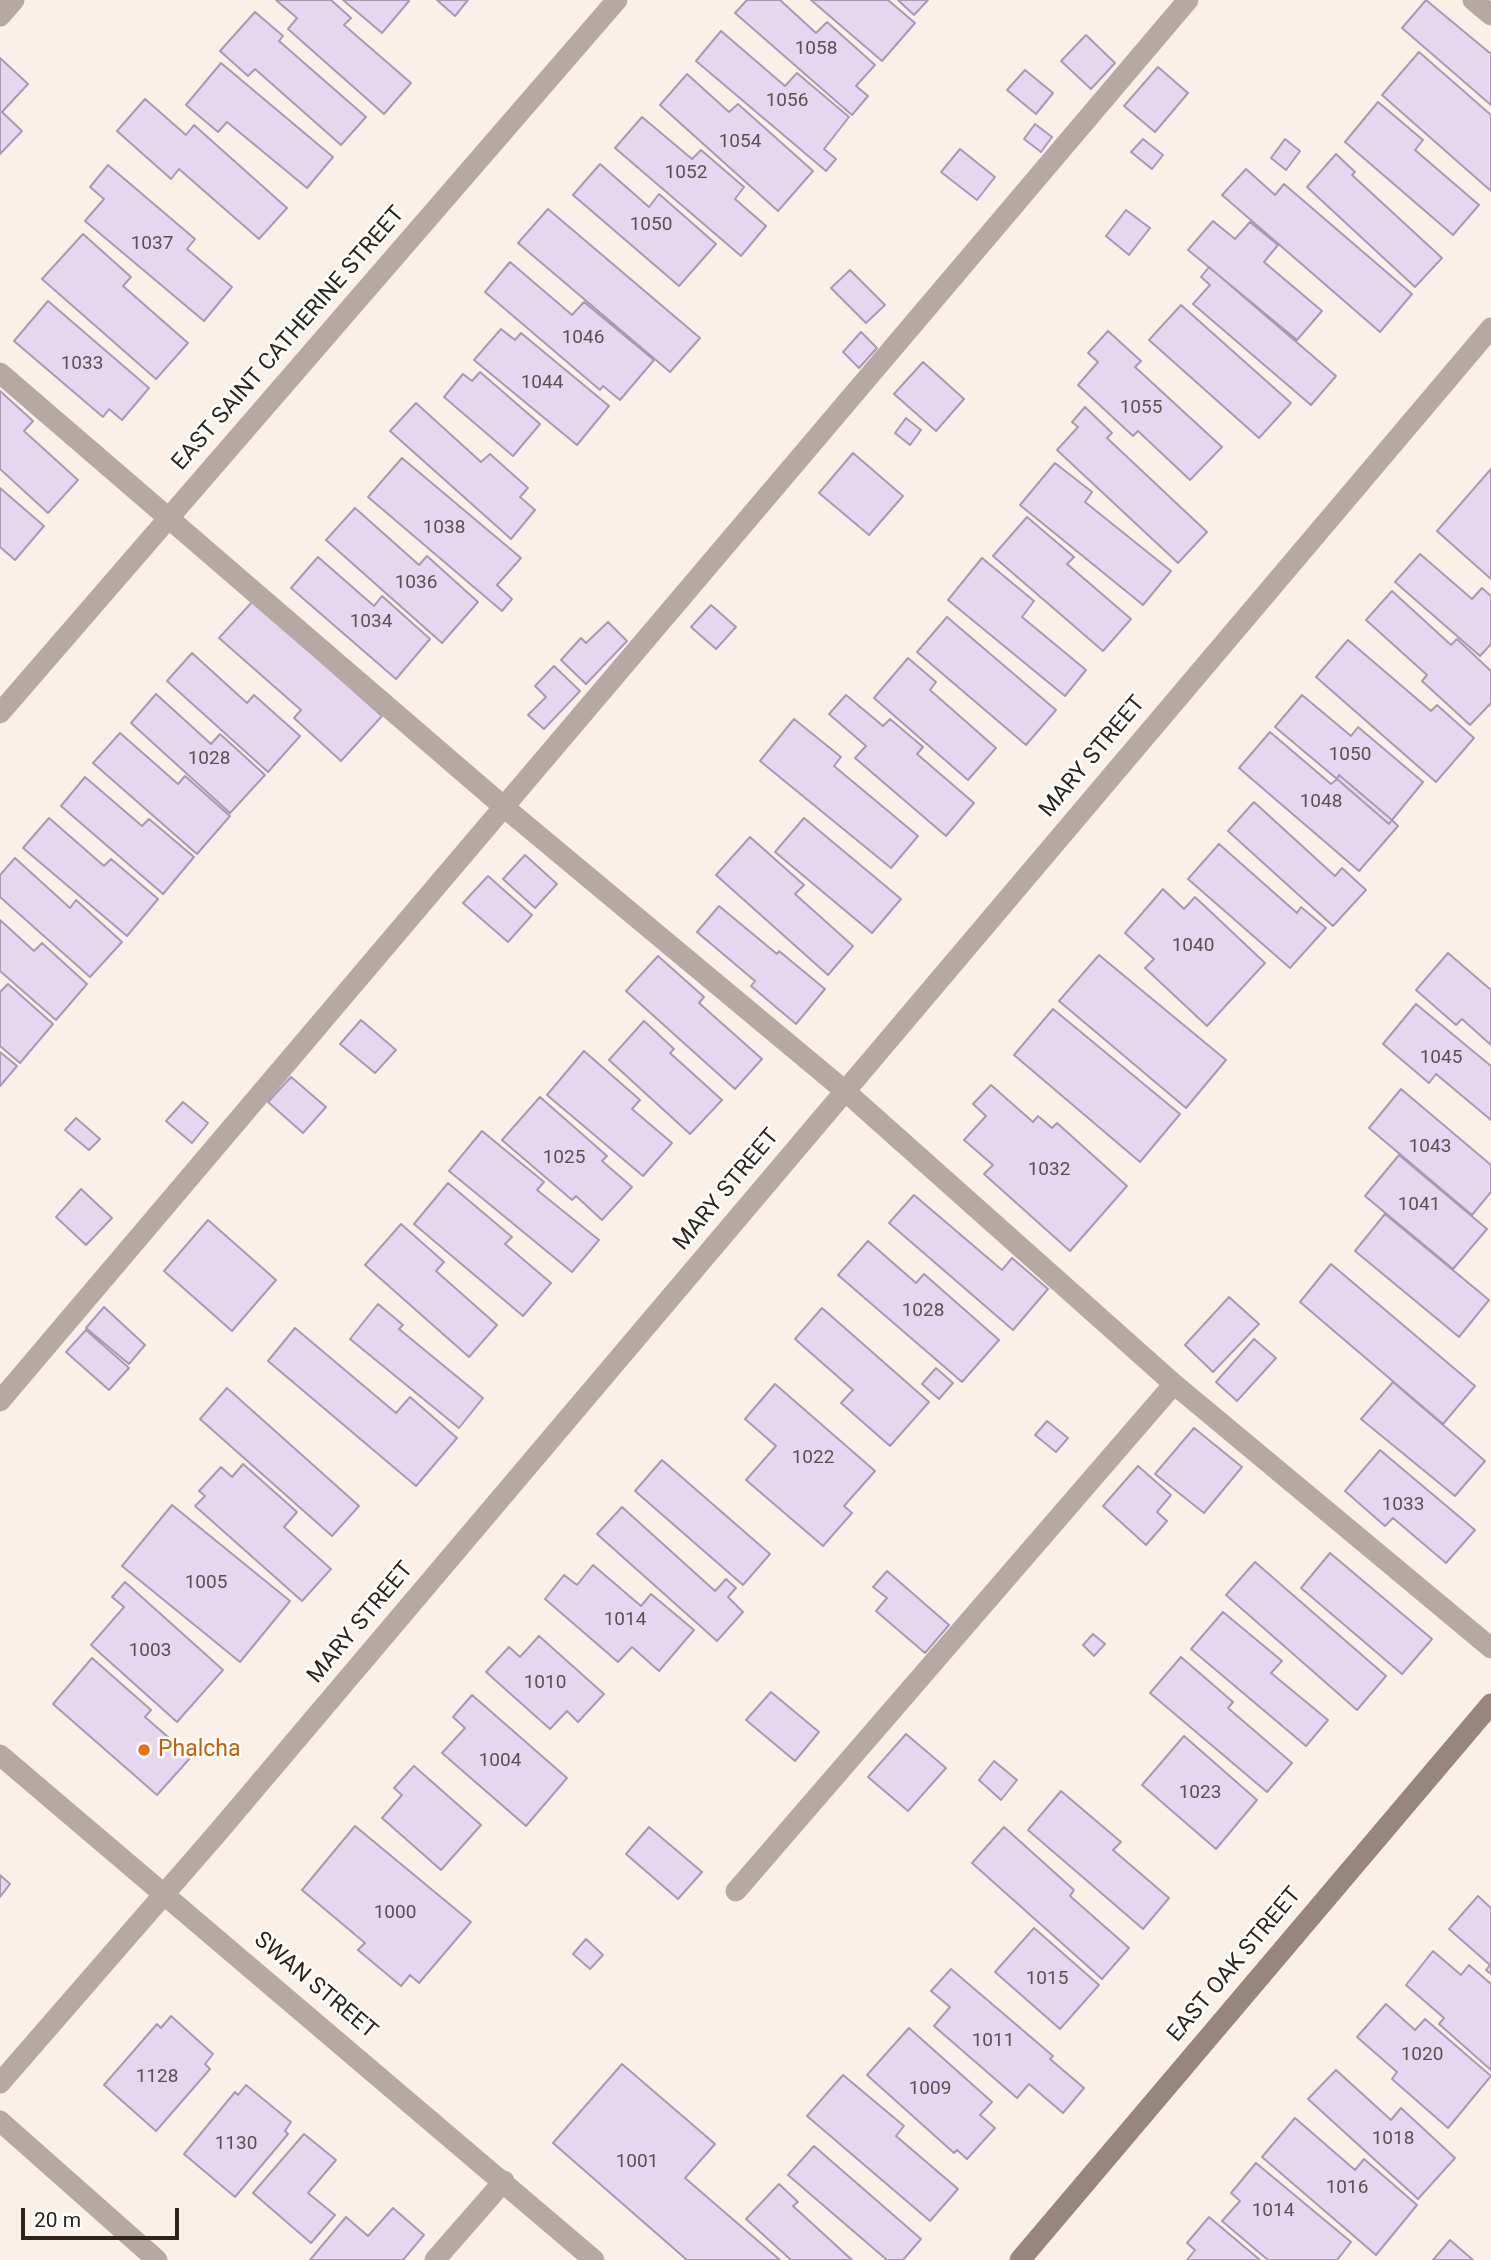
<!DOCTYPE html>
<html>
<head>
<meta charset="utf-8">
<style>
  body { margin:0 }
  #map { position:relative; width:1491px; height:2260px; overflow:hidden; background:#fbf0e8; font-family:Roboto,sans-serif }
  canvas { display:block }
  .scale { position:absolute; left:21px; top:2208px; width:158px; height:32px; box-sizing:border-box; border:4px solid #2e241d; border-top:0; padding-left:9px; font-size:21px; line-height:24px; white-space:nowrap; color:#2e241d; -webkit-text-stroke:5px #fff; paint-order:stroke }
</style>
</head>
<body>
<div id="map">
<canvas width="1491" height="2260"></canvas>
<div class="scale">20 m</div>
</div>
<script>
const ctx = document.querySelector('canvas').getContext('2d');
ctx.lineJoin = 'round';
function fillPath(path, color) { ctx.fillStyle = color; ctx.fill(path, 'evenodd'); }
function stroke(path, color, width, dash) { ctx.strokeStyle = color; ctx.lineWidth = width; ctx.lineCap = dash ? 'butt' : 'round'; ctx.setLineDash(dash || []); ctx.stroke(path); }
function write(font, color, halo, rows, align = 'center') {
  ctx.font = font + ' Roboto,sans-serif'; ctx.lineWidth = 5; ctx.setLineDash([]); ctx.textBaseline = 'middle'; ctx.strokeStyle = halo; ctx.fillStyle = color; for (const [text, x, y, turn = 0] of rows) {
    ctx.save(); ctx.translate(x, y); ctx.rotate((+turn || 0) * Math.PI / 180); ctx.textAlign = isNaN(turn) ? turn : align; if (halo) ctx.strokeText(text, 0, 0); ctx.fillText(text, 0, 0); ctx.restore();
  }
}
const building = new Path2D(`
  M276,0H331L351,18L344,25L411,83L384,114L288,29L297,18Z
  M343,0H408L409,1L382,33Z
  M437,0H468L455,16Z
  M747,0H780L816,33L827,22L875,65L856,86L868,96L852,115L735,13Z
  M811,0H888L915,23L882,61Z
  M898,0H928L914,15Z
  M1426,0L1491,54V105L1402,28Z
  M255,12L283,36L279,41L366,117L341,145L255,69L248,76L220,51Z
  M721,31L785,86L797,73L849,117L824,149L836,159L826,171L696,61Z
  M1086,35L1115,63L1091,89L1061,61Z
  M1419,52L1491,115V191L1382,95Z
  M0,58L28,84L2,112L22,131L0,154Z
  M221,63L333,157L307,188L227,122L218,132L186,105Z
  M1158,67L1188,93L1155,132L1124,106Z
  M1025,70L1053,93L1036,114L1007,90Z
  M687,74L729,112L738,104L813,171L778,211L660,105Z
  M145,99L186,135L194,125L287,208L259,239L179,169L171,179L117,131Z
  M1378,102L1423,140L1415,150L1479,205L1453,235L1345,142Z
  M642,117L692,159L701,150L744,187L735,199L766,226L741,256L615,148Z
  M1035,124L1052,137L1041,152L1024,139Z
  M1143,139L1163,155L1152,169L1131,152Z
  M1285,139L1300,151L1286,170L1271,158Z
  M960,149L995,177L977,200L941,172Z
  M1336,154L1355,172L1352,175L1442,258L1415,287L1307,187Z
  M600,164L649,207L659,194L716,244L679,286L573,195Z
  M108,165L195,239L187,249L232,287L204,321L85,221L104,199L90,187Z
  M1246,169L1275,195L1284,184L1412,294L1380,332L1222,195Z
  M548,209L700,338L670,372L518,243Z
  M1126,210L1150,228L1129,255L1106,236Z
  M1213,221L1235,239L1250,222L1278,245L1264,262L1322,311L1297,340L1188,250Z
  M83,234L131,277L123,286L188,343L156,379L42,279Z
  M510,262L572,315L584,302L654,360L620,400L603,386L600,390L485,292Z
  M1209,267L1336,376L1311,405L1193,304L1210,285L1201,277Z
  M850,270L885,305L866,323L831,288Z
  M48,301L149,388L122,420L109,409L103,417L14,341Z
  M1181,305L1291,403L1259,438L1149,340Z
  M501,329L515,340L521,333L609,406L577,445L474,360Z
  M1108,331L1141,361L1135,367L1222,447L1190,480L1138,431L1133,436L1078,385L1098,362L1088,353Z
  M861,332L877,348L859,368L843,352Z
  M923,362L964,399L936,431L894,394Z
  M480,372L540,424L513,456L444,397L463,374L472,381Z
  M0,391L33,421L24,431L78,480L48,513L0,469Z
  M416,403L481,462L490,454L528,488L520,497L535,510L511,539L390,431Z
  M1085,407L1112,433L1107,438L1207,532L1178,563L1057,450L1078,427L1072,422Z
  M906,418L921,430L910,445L895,433Z
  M853,453L903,496L869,535L819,493Z
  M402,458L521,558L497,585L512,599L502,611L368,497Z
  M1055,463L1092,492L1085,502L1171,571L1143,605L1020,505Z
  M1491,469V579L1437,531Z
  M0,488L44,526L15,560L0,547Z
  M355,508L419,565L427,556L478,602L442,643L326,540Z
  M1027,517L1074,557L1067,564L1131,619L1103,651L993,556Z
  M1420,554L1472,599L1482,588L1491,596V644L1480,656L1395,582Z
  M318,557L374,606L382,596L430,639L396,679L291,588Z
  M982,558L1034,601L1022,617L1086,670L1065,696L948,600Z
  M1392,591L1451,645L1457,639L1491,671V703L1470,725L1422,681L1427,675L1366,620Z
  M253,601L382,716L341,761L294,718L301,710L219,638Z
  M711,605L736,627L716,649L691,627Z
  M947,617L1056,710L1026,745L917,652Z
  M608,622L627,641L586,684L561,660L581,638L586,643Z
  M1348,640L1431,711L1437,705L1474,738L1436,782L1316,677Z
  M192,653L247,703L254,695L300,736L268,772L167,681Z
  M908,658L936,682L930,690L996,748L968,780L874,698Z
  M554,666L580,691L544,729L528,715L546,697L535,686Z
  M156,694L211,744L220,734L265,775L230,813L131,723Z
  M846,695L883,726L890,719L923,747L917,754L974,803L946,836L855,758L866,746L829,714Z
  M1302,695L1351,736L1358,727L1423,782L1392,820L1339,775L1337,779L1275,727Z
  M794,719L841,757L834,766L918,836L891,868L760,761Z
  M1270,732L1331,784L1337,779L1389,824L1392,820L1398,826L1359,871L1239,768Z
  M120,733L178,784L185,776L230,816L197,854L93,763Z
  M1339,775L1392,820L1389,824L1337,779Z
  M85,777L142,826L149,819L194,857L163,894L61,806Z
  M1254,802L1335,876L1342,868L1366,890L1333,926L1228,831Z
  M49,818L104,866L111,859L158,899L127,936L23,848Z
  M804,818L901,899L872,933L775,852Z
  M750,837L804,885L795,894L853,946L828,975L716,875Z
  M1219,844L1297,913L1301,907L1326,928L1290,968L1188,879Z
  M525,855L557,884L535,908L503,879Z
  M15,858L70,908L76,900L122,942L90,977L0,897V875Z
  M488,876L532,915L508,942L463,903Z
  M1163,889L1184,909L1195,897L1265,963L1207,1026L1145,968L1154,959L1125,933Z
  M719,906L777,954L779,951L825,989L796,1024L751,986L755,981L697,932Z
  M0,920L34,951L42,943L87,984L56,1020L0,971Z
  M1448,953L1491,990V1045L1462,1019L1456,1025L1416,990Z
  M1099,955L1226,1060L1186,1108L1059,1001Z
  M658,956L704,997L699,1003L762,1059L735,1089L626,991Z
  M8,984L53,1024L20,1063L0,1046V992Z
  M1416,1004L1491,1066V1120L1436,1074L1429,1083L1383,1044Z
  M1053,1009L1180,1114L1140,1162L1014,1055Z
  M361,1020L396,1050L375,1073L340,1044Z
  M644,1021L674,1049L670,1053L722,1100L690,1134L609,1060Z
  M584,1051L640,1100L632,1109L672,1143L643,1176L547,1095Z
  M0,1052L17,1066L0,1086Z
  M291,1077L326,1107L303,1133L268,1102Z
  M991,1085L1033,1122L1038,1116L1052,1128L1057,1123L1127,1186L1070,1251L984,1174L993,1165L964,1140L986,1116L973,1104Z
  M1401,1089L1491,1165V1192L1472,1215L1369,1128Z
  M540,1097L607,1156L602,1161L632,1187L602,1220L576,1196L572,1200L502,1140Z
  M183,1102L208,1123L192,1143L166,1121Z
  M76,1118L100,1139L89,1150L65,1130Z
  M482,1131L544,1182L537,1190L599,1240L572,1272L449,1171Z
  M1399,1155L1487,1229L1453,1269L1365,1196Z
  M448,1183L512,1237L505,1244L551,1283L523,1316L414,1224Z
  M81,1189L112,1218L86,1245L56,1217Z
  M914,1195L1002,1270L1012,1258L1048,1289L1013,1330L889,1223Z
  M1385,1214L1489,1300L1459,1337L1355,1251Z
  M208,1220L276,1280L232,1331L164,1271Z
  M401,1224L444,1262L436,1271L497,1325L469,1357L365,1265Z
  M868,1241L916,1283L924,1274L999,1340L962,1382L838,1275Z
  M1331,1264L1475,1386L1443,1424L1300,1302Z
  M1229,1297L1259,1324L1213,1372L1185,1345Z
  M378,1304L403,1325L399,1329L483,1398L459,1428L350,1339Z
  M104,1307L145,1345L129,1364L86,1328Z
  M822,1308L929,1402L890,1446L841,1403L853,1390L795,1339Z
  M295,1328L396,1413L410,1397L457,1438L416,1486L268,1361Z
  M86,1330L129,1368L109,1390L66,1352Z
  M1254,1339L1276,1358L1237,1401L1216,1382Z
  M936,1368L953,1383L939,1399L922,1384Z
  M1393,1382L1485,1461L1455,1496L1361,1419Z
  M775,1384L875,1471L844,1506L852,1513L823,1546L746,1480L776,1446L745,1419Z
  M227,1388L359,1506L332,1536L200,1419Z
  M1047,1421L1068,1438L1056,1452L1035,1435Z
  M1194,1428L1242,1467L1204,1513L1155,1474Z
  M1380,1450L1475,1530L1446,1563L1393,1518L1385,1526L1345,1491Z
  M662,1460L770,1554L743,1585L635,1491Z
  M243,1464L297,1512L284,1527L331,1569L302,1601L195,1506L205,1496L199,1491L221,1467L232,1477Z
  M1138,1466L1171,1495L1157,1512L1167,1521L1146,1545L1103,1506Z
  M172,1505L290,1601L240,1662L122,1566Z
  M622,1507L715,1591L726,1579L736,1588L728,1597L743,1612L717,1641L597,1534Z
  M1330,1553L1432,1639L1402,1674L1301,1588Z
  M1255,1562L1386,1676L1357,1710L1226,1595Z
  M593,1565L641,1606L651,1594L694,1630L659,1671L632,1647L618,1662L545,1599L564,1575L577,1585Z
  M887,1571L949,1625L925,1653L876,1611L887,1598L873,1587Z
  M125,1582L223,1670L177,1722L91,1645L124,1607L112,1597Z
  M1223,1612L1282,1661L1271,1673L1328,1720L1306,1746L1191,1649Z
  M1093,1634L1105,1644L1094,1656L1083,1645Z
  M539,1636L604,1694L578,1722L567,1711L550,1729L486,1672L509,1647L520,1657Z
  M1181,1657L1233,1702L1228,1708L1292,1763L1267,1792L1150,1693Z
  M92,1658L151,1710L145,1717L191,1757L157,1795L53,1704Z
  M771,1692L819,1732L795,1761L746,1720Z
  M472,1695L567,1778L526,1826L442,1753L465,1728L453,1717Z
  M906,1734L946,1768L908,1811L868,1777Z
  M1184,1736L1257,1800L1216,1849L1142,1785Z
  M994,1761L1017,1780L1001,1800L979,1780Z
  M414,1766L481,1825L441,1870L382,1818L402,1795L394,1788Z
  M1061,1791L1121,1842L1113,1850L1169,1898L1143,1929L1028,1830Z
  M355,1826L471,1922L419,1983L410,1975L401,1986L358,1950L365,1943L302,1890Z
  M649,1827L702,1872L678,1899L626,1854Z
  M1004,1827L1074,1890L1070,1896L1129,1948L1102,1979L972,1863Z
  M0,1875L10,1884L0,1897Z
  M1478,1896L1491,1908V1974L1486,1970L1490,1965L1449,1929Z
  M1034,1928L1099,1985L1060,2029L995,1972Z
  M586,1939L603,1955L590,1969L573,1954Z
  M1433,1951L1461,1975L1469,1965L1491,1984V2070L1439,2024L1444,2018L1406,1985Z
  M951,1969L1053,2056L1050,2059L1084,2088L1063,2113L1029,2084L1017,2098L934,2026L950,2007L931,1991Z
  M1386,2004L1415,2030L1425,2019L1491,2076L1448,2128L1392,2079L1397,2072L1357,2037Z
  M171,2016L213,2054L205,2064L210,2069L156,2131L104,2085L157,2024L161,2028Z
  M909,2028L992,2102L980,2115L995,2128L967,2159L957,2150L954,2153L867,2075Z
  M622,2064L715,2144L685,2178L780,2260H687L553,2143Z
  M1336,2070L1391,2120L1401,2108L1455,2158L1418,2199L1308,2099Z
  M843,2075L904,2126L896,2136L958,2189L930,2221L807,2116Z
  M246,2085L291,2122L285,2131L288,2134L235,2197L184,2154L235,2092L238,2095Z
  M1295,2118L1355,2170L1364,2159L1417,2205L1376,2255L1262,2157Z
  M304,2134L336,2160L308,2193L335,2215L311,2243L253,2193Z
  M814,2146L921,2239L903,2260H887L788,2175Z
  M1256,2163L1351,2242L1337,2260H1268L1222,2221L1240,2201L1231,2193Z
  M779,2184L798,2202L793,2206L852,2260H791L746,2219Z
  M393,2208L424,2235L403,2260H310L346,2217L368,2236Z
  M1209,2217L1260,2260H1187L1195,2250L1187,2243Z
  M1450,2240L1473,2260H1433Z`);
fillPath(building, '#e7d6f0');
stroke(building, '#a999b1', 2);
stroke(new Path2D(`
  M1473,0L1491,15
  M0,16L14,0
  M0,373L504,807L845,1091L1174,1384
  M0,1401L1188,0
  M736,1891L1174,1384L1491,1648
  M0,2121L157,2260
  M435,2260L504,2181`), '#b6a9a3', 21);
stroke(new Path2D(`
  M0,713L617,0
  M0,1755L594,2260
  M0,2083L219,1831L1491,328`), '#b6a9a3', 21);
stroke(new Path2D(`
  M1020,2260L1491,1704`), '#98857d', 21);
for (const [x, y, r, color] of [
  [144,1750,7,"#e8710a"]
]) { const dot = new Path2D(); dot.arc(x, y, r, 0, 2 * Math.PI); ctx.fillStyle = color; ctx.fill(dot); stroke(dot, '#fff', 2.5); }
write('19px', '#5c5052', null, [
  ["1058",816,49],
  ["1056",787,101],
  ["1054",740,142],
  ["1052",686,173],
  ["1050",651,225],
  ["1037",152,244],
  ["1046",583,338],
  ["1033",82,364],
  ["1044",542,383],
  ["1055",1141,408],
  ["1038",444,528],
  ["1036",416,583],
  ["1034",371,622],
  ["1050",1350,755],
  ["1028",209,759],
  ["1048",1321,802],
  ["1040",1193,946],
  ["1045",1441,1058],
  ["1043",1430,1147],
  ["1025",564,1158],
  ["1032",1049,1170],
  ["1041",1419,1205],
  ["1028",923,1311],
  ["1022",813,1458],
  ["1033",1403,1505],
  ["1005",206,1583],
  ["1014",625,1620],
  ["1003",150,1651],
  ["1010",545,1683],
  ["1004",500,1761],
  ["1023",1200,1793],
  ["1000",395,1913],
  ["1015",1047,1979],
  ["1011",993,2041],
  ["1020",1422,2055],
  ["1128",157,2077],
  ["1009",930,2089],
  ["1018",1393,2139],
  ["1130",236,2144],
  ["1001",637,2162],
  ["1016",1347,2188],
  ["1014",1273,2211]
]);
write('23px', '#2e241d', '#fff', [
  ["EAST SAINT CATHERINE STREET",289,339,-49],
  ["MARY STREET",1093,757,-50],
  ["MARY STREET",727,1190,-50],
  ["MARY STREET",361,1623,-50],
  ["EAST OAK STREET",1235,1965,-50],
  ["SWAN STREET",315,1986,40]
]);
write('23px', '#c56008', '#fff', [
  ["Phalcha",158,1750]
], 'left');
</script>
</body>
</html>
